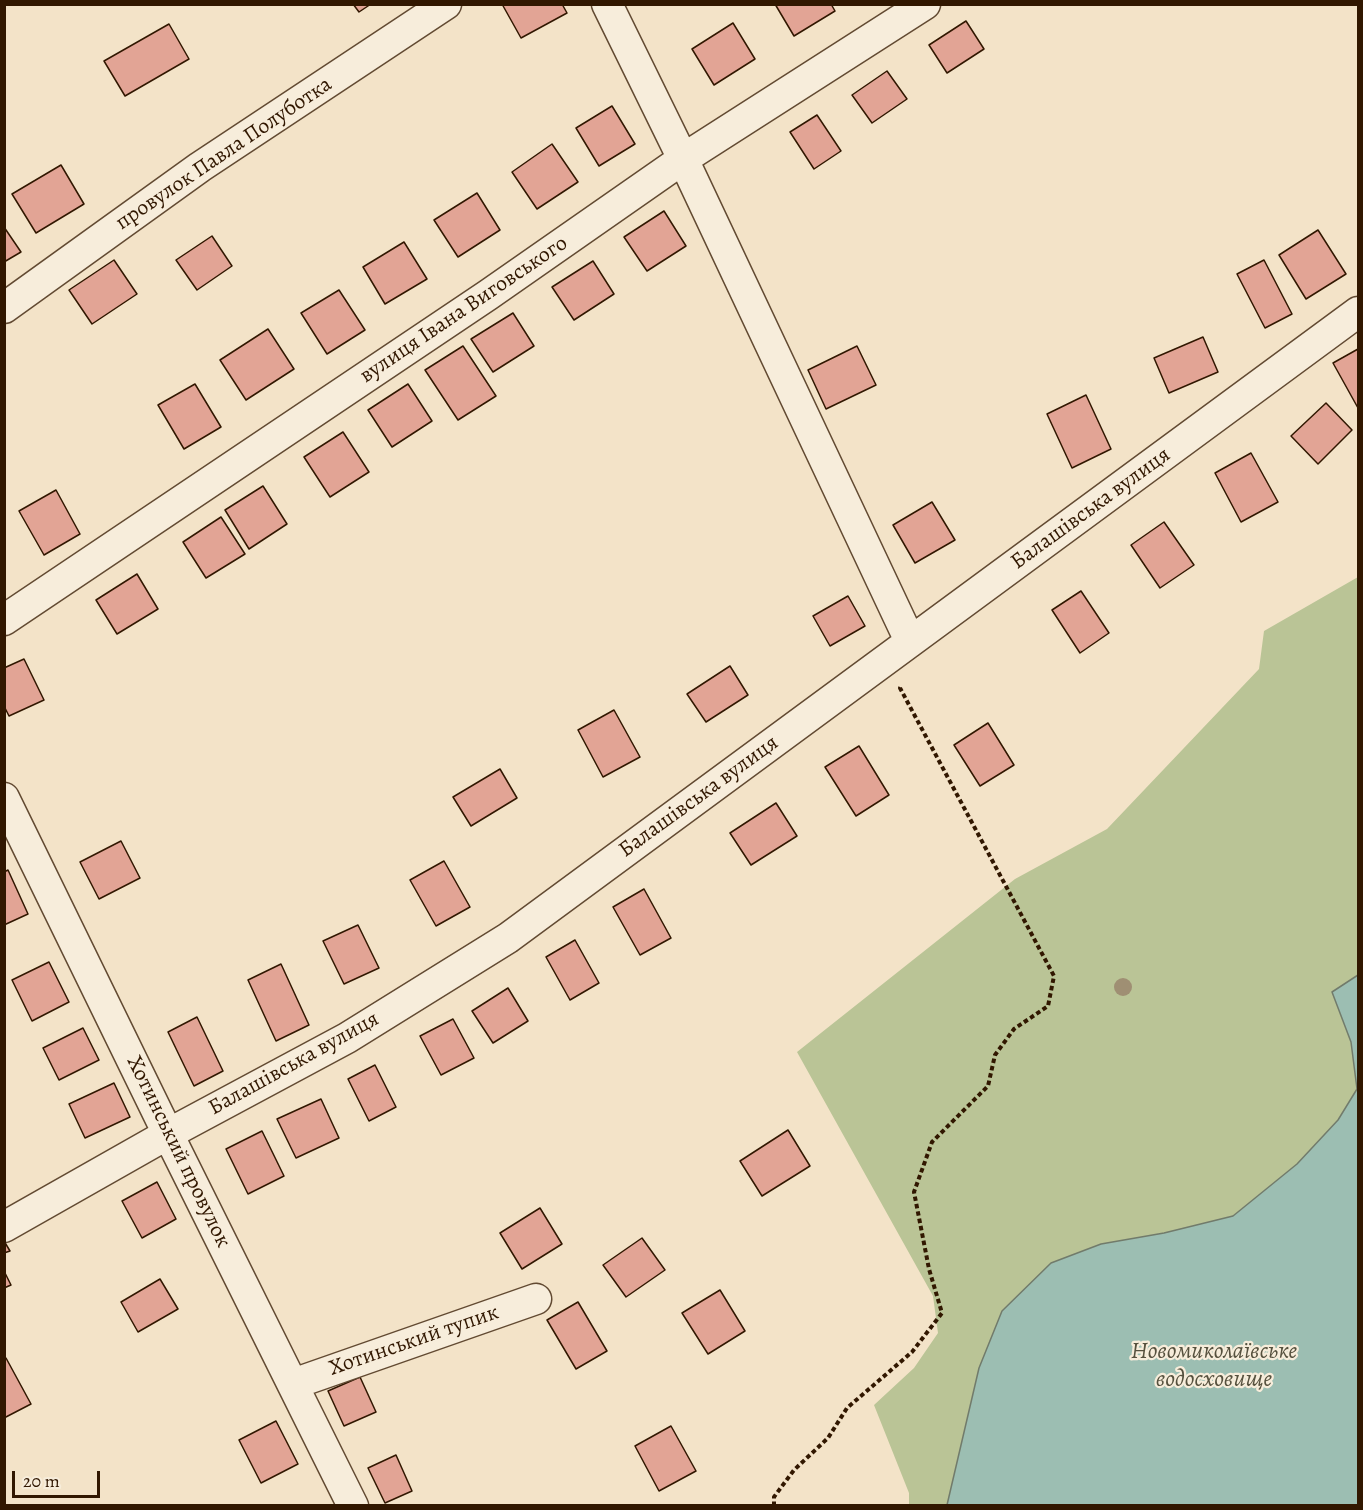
<!DOCTYPE html>
<html>
<head>
<meta charset="utf-8">
<style>
  body { margin:0 }
  #map { position:relative; width:1363px; height:1510px; overflow:hidden; background:#f3e3c8; font-family:Alegreya,serif }
  canvas { display:block }
  .frame { position:absolute; inset:0; border:6px solid #311700; pointer-events:none }
  .scale { position:absolute; left:12px; top:1471px; width:88px; height:27px; box-sizing:border-box; border:3px solid #311700; border-top:0; padding-left:8px; font-size:18px; line-height:21px; white-space:nowrap; color:#311700; -webkit-text-stroke:4px #f7eddb; paint-order:stroke }
</style>
</head>
<body>
<div id="map">
<canvas width="1363" height="1510"></canvas>
<div class="frame"></div>
<div class="scale">20 m</div>
</div>
<script>
const ctx = document.querySelector('canvas').getContext('2d');
ctx.lineJoin = 'round';
function fillPath(path, color) { ctx.fillStyle = color; ctx.fill(path, 'evenodd'); }
function stroke(path, color, width, dash) { ctx.strokeStyle = color; ctx.lineWidth = width; ctx.lineCap = dash ? 'butt' : 'round'; ctx.setLineDash(dash || []); ctx.stroke(path); }
function write(font, color, halo, rows, align = 'center') {
  ctx.font = font + ' Alegreya,serif'; ctx.lineWidth = 4.5; ctx.setLineDash([]); ctx.textBaseline = 'middle'; ctx.strokeStyle = halo; ctx.fillStyle = color; for (const [text, x, y, turn = 0] of rows) {
    ctx.save(); ctx.translate(x, y); ctx.rotate((+turn || 0) * Math.PI / 180); ctx.textAlign = isNaN(turn) ? turn : align; if (halo) ctx.strokeText(text, 0, 0); ctx.fillText(text, 0, 0); ctx.restore();
  }
}
fillPath(new Path2D(`
  M1358,577V975L1332,992L1351,1042L1357,1089L1338,1120L1297,1164L1233,1216L1164,1233L1101,1244L979,1368L947,1505H909V1493L874,1405L914,1368L938,1333L933,1296L797,1052L1015,879L1107,829L1259,669L1264,631Z`), '#bac496');
const water = new Path2D(`
  M1358,975V1505H947L979,1368L1002,1311L1051,1263L1101,1244L1164,1233L1233,1216L1297,1164L1338,1120L1357,1089L1351,1042L1332,992Z`);
fillPath(water, '#9cbeb2');
stroke(water, '#717b6b', 1.5);
const building = new Path2D(`
  M353,4H371L359,12Z
  M502,4H562L567,13L521,38Z
  M775,4H831L835,11L794,36Z
  M966,21L984,49L947,73L929,45Z
  M733,23L755,59L714,85L692,49Z
  M169,24L189,59L125,96L104,61Z
  M887,71L907,99L872,123L852,95Z
  M612,106L635,144L599,166L576,128Z
  M817,115L841,151L814,169L790,132Z
  M552,144L578,182L537,209L512,172Z
  M61,165L84,204L36,233L12,194Z
  M477,193L500,230L458,257L434,220Z
  M664,211L686,246L647,271L624,237Z
  M4,227L21,252L4,262Z
  M1318,230L1346,274L1306,299L1279,255Z
  M212,236L232,266L197,290L176,260Z
  M404,242L427,279L385,304L363,267Z
  M114,260L137,294L92,324L69,290Z
  M1264,260L1292,314L1265,328L1237,274Z
  M593,261L614,294L574,320L552,287Z
  M339,290L365,330L327,354L301,313Z
  M513,313L534,346L493,372L471,339Z
  M268,329L294,369L246,400L220,360Z
  M1203,337L1218,372L1169,393L1154,358Z
  M463,346L496,396L458,420L425,370Z
  M857,346L876,385L826,409L808,370Z
  M1358,349V408L1333,363Z
  M195,384L221,427L184,449L158,405Z
  M408,384L432,421L392,447L368,410Z
  M1086,395L1111,449L1072,468L1047,414Z
  M1326,403L1352,430L1318,464L1291,436Z
  M343,432L369,472L330,497L304,457Z
  M1251,453L1278,502L1241,522L1215,473Z
  M263,486L287,524L249,549L225,510Z
  M56,490L80,534L44,555L19,511Z
  M932,502L955,540L915,563L893,525Z
  M221,517L245,554L206,578L183,542Z
  M1164,522L1194,565L1160,588L1131,545Z
  M137,574L158,609L117,634L96,600Z
  M1081,591L1109,633L1080,653L1052,610Z
  M848,596L865,626L830,646L813,616Z
  M24,659L44,700L9,716L4,706V668Z
  M730,666L748,695L706,722L687,694Z
  M614,710L640,757L603,777L578,730Z
  M988,723L1014,765L980,786L954,745Z
  M859,746L889,795L856,816L825,767Z
  M500,769L517,798L471,826L453,797Z
  M776,803L797,836L751,865L730,833Z
  M121,841L140,878L99,899L80,862Z
  M444,861L470,907L436,926L410,880Z
  M8,870L28,914L4,925V872Z
  M644,889L671,938L640,955L613,907Z
  M358,925L379,968L344,984L323,941Z
  M575,940L599,983L570,1000L546,957Z
  M49,962L69,1002L32,1021L12,980Z
  M281,964L309,1025L276,1041L248,980Z
  M508,988L528,1021L493,1043L472,1011Z
  M197,1017L223,1071L194,1086L168,1032Z
  M453,1019L474,1058L441,1075L420,1036Z
  M83,1028L99,1060L59,1080L43,1048Z
  M375,1065L396,1107L369,1121L348,1079Z
  M114,1083L130,1117L85,1138L69,1104Z
  M321,1099L339,1138L296,1158L277,1119Z
  M788,1130L810,1166L762,1196L740,1161Z
  M262,1131L284,1176L248,1194L226,1149Z
  M157,1182L176,1219L142,1238L122,1201Z
  M540,1208L562,1244L522,1269L500,1233Z
  M642,1238L665,1270L626,1297L603,1265Z
  M4,1241L10,1251L4,1253Z
  M4,1271L11,1285L4,1288Z
  M160,1279L178,1309L138,1332L121,1302Z
  M720,1290L745,1331L708,1354L682,1313Z
  M578,1302L607,1351L576,1369L547,1320Z
  M4,1358H6L31,1404L4,1418Z
  M360,1377L376,1412L344,1426L328,1391Z
  M276,1421L298,1464L261,1483L239,1440Z
  M671,1426L696,1471L659,1491L635,1446Z
  M396,1455L412,1491L385,1503L368,1468Z`);
fillPath(building, '#e2a495');
stroke(building, '#311700', 1.5);
const minor = new Path2D(`
  M607,4L683,159L910,641
  M4,308L200,167L446,4
  M4,620L488,295L683,159L925,4
  M4,798L168,1134L353,1506
  M4,1227L168,1134L347,1038L508,938L1358,312
  M293,1384L536,1299`);
stroke(minor, '#624a32', 33);
stroke(new Path2D(`
  M774,1506V1497L794,1470L828,1438L847,1408L912,1352L942,1313L929,1269L914,1192L932,1142L988,1086L995,1055L1014,1029L1048,1006L1054,976L900,688L901,686`), '#311700', 4, [4.5, 3]);
stroke(minor, '#f7eddb', 30);
ctx.fillStyle = '#9f8f73';
for (const [x, y] of [
  [1123,987]
]) { ctx.beginPath(); ctx.arc(x, y, 9, 0, 2 * Math.PI); ctx.fill(); }
write('22px', '#311700', '#f7eddb', [
  ["провулок Павла Полуботка",224,154,-34],
  ["вулиця Івана Виговського",464,310,-34],
  ["Балашівська вулиця",1091,509,-36],
  ["Балашівська вулиця",699,797,-36],
  ["Балашівська вулиця",294,1064,-29],
  ["Хотинський провулок",178,1152,64],
  ["Хотинський тупик",414,1341,-19]
]);
write('italic 24px', '#56513e', '#f7eddb', [
  ["Новомиколаївське",1214,1352],
  ["водосховище",1214,1380]
]);
</script>
</body>
</html>
